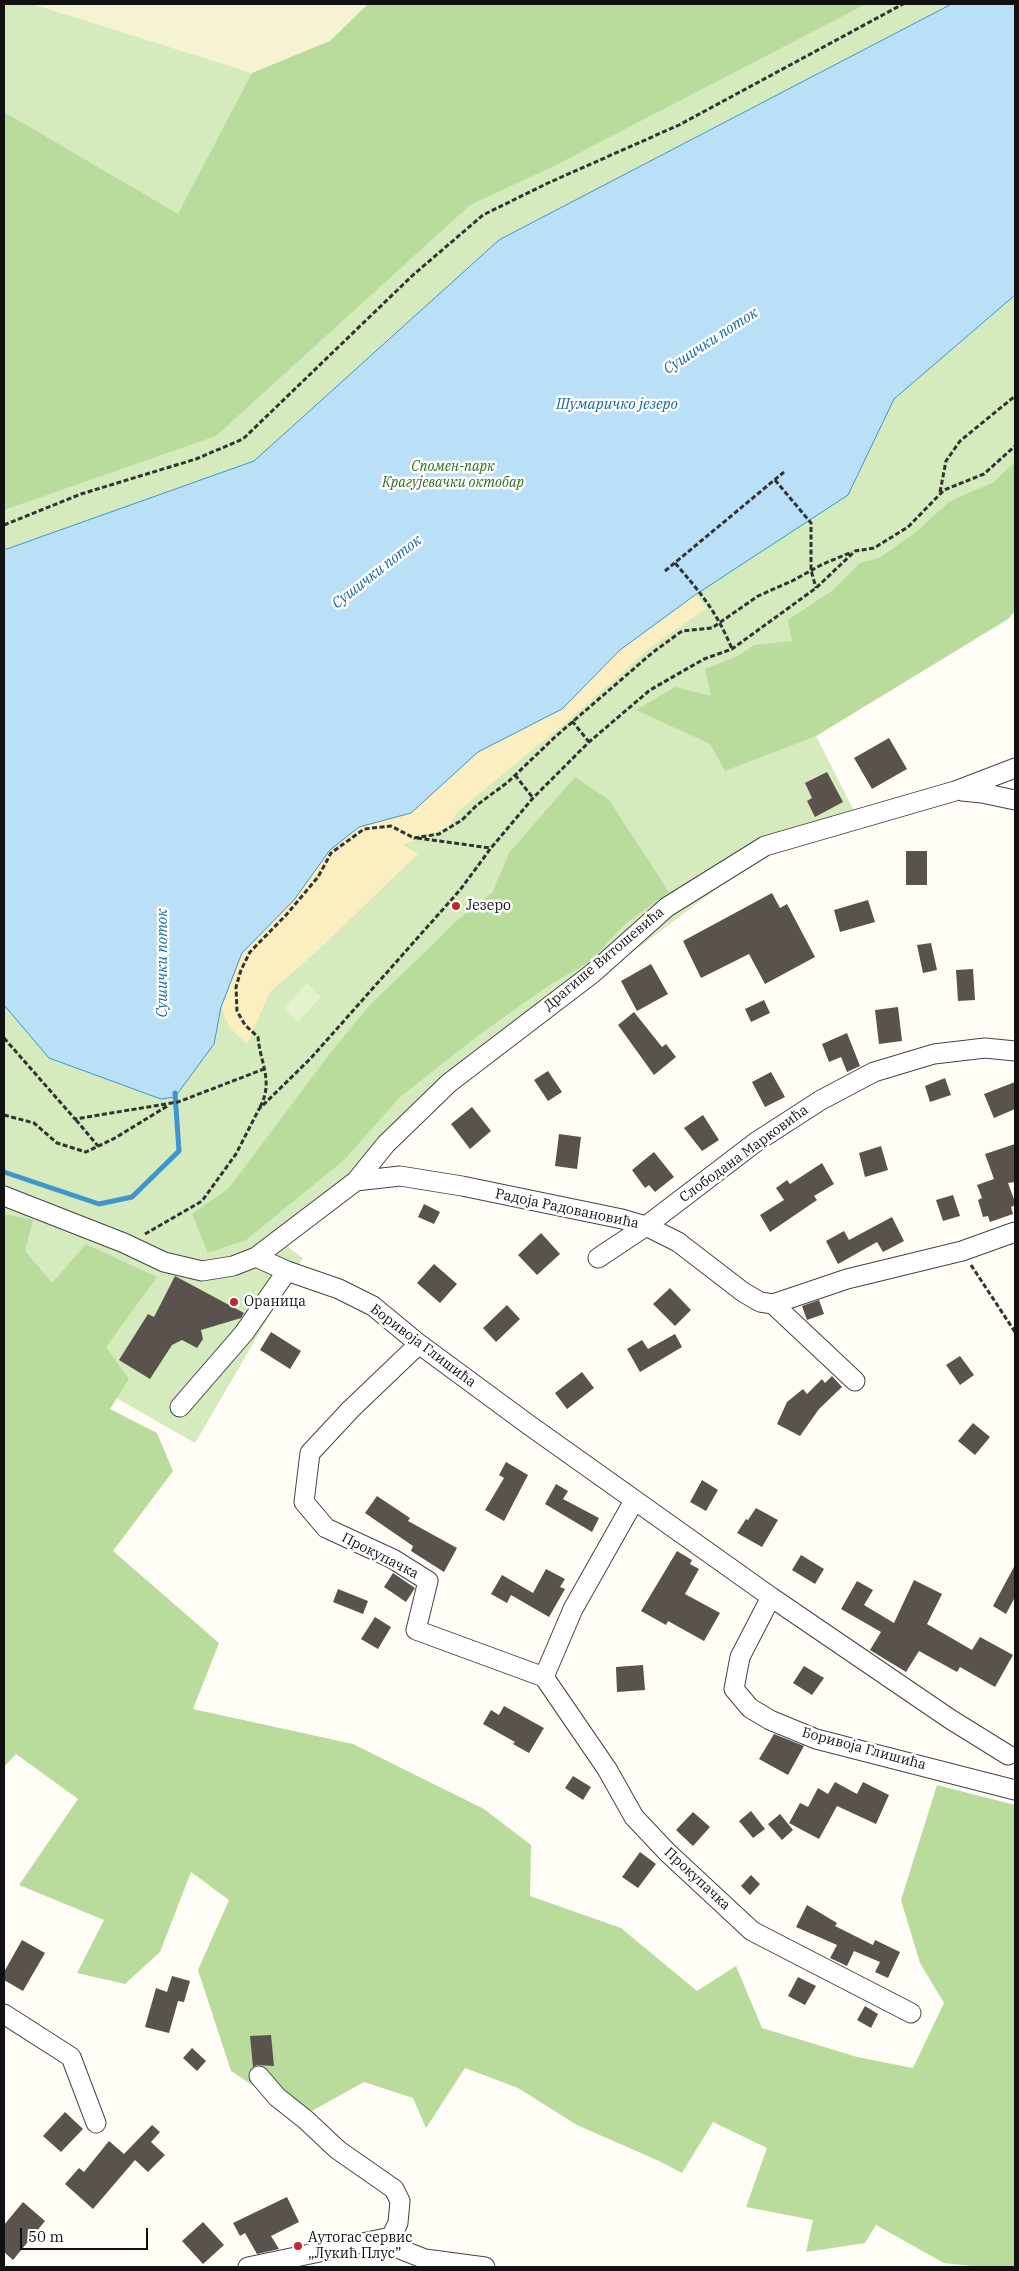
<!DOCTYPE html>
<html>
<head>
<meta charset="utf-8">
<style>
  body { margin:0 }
  #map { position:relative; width:1019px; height:2271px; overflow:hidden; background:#fffdf5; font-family:"IBM Plex Serif",serif }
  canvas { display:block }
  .frame { position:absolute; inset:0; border:5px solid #111; pointer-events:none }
  .scale { position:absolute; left:20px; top:2228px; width:128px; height:22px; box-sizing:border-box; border:2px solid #111; border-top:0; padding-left:6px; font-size:15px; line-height:18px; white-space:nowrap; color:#111; -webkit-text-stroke:4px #fff; paint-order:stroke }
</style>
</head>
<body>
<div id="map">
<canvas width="1019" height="2271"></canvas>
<div class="frame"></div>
<div class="scale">50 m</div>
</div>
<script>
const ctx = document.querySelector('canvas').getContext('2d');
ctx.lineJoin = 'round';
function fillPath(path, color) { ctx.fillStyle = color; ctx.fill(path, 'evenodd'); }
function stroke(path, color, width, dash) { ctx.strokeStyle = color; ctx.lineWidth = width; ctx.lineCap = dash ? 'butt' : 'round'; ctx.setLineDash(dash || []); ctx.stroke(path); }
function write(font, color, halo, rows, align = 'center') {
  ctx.font = font + ' "IBM Plex Serif",serif'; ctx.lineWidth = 5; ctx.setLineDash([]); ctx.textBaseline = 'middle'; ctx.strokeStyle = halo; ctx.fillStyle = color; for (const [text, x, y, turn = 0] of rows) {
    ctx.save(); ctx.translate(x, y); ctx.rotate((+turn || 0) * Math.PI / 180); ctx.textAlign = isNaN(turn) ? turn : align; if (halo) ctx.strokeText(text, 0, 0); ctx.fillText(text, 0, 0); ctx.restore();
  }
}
fillPath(new Path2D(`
  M4,4H368L330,41L252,73Z`), '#f6f3d4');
fillPath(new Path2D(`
  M4,4H32L252,73L330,41L368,4H1015V611L1008,619L816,736L860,823L777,849L720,886L470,1075L285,1245L303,1258L195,1443L13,1339L4,1352Z`), '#d5ebbd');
fillPath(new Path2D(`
  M368,4H866L554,166L470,205L216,436L4,510V112L178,214L252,73L330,41Z
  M1015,462V611L1008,619L816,736L725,771L710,744L636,710L675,687L711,696L705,669L738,656L754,645L792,641L788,620L833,590L860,563L879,558L916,532L950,501L994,482Z
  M575,777L609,800L669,892L625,924L588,963L551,984L480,1034L400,1097L344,1160L246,1240L208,1253L192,1214L229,1188L328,1056L369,1006L460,918L492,893L509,853Z
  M4,1214L33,1220L25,1251L52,1283L86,1244L157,1277L106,1347L129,1379L110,1409L157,1433L173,1471L113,1551L219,1643L193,1709L353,1744L484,1809L531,1845L530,1896L621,1928L697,1991L736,1966L762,2028L857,2057L913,2068L944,2003L920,1963L901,1900L937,1785L1015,1805V2267H981L944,2263L876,2225L865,2243L806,2252L813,2220L746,2207L767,2148L713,2122L682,2173L659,2161L577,2125L518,2088L465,2068L426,2128L413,2098L364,2082L301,2117L231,2071L198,1970L229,1900L191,1872L160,1952L125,1984L77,1973L104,1920L19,1885L78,1799L16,1754L4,1767Z`), '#b9dc9c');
fillPath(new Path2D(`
  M695,595L707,608L651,647L571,718L457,812L451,824L437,832L403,845L418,854L316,952L270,992L247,1044L230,1028L221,1007L242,953L294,900L330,850L359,827L411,813L478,752L562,709L620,650Z`), '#fbeec1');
fillPath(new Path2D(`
  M307,983L321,997L298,1022L284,1008Z`), '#e6f2cf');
const water = new Path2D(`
  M952,4H1015V295L894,399L848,495L695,595L620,650L562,709L478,752L411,813L359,827L330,850L294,900L242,953L221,1007L214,1044L175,1097L161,1099L49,1058L4,1005V550L254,461L499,240Z`);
fillPath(water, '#b9e0f7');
stroke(water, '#3f96cf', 1);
stroke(new Path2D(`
  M4,1172L99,1204L132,1197L179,1151L175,1093`), '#3f96cf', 5);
fillPath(new Path2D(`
  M889,738L907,769L872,789L854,758Z
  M827,772L843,802L815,817L807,801L812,798L805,783Z
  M906,851H927V885H906Z
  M772,893L780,908L787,904L815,957L765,984L749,954L701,978L683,941Z
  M868,900L875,922L840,932L834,910Z
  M931,943L937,970L923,973L917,945Z
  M651,964L668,994L637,1011L621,981Z
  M973,969L975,1000L958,1001L956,970Z
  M764,1000L770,1013L751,1022L745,1009Z
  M898,1007L902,1041L879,1044L875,1010Z
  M634,1012L662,1047L666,1044L676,1057L654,1075L618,1025Z
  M847,1033L860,1066L847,1072L841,1057L829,1062L822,1044Z
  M548,1071L562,1092L548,1101L534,1080Z
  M771,1072L785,1097L765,1107L752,1082Z
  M945,1078L951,1095L930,1102L925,1086Z
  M1015,1082V1109L994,1118L984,1094Z
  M472,1107L491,1131L470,1149L451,1124Z
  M703,1115L719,1140L702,1151L684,1128Z
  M559,1134L581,1137L577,1169L555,1166Z
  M1015,1144V1182L1008,1183L1015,1202V1205L1011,1207L1013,1214L990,1222L988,1216L983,1217L978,1200L982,1198L977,1185L994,1179L985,1154Z
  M881,1146L888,1170L865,1177L859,1153Z
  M654,1152L674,1177L655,1192L649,1185L645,1188L632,1170Z
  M822,1163L834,1184L814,1196L817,1200L770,1232L760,1215L784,1200L776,1188L787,1180L790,1184Z
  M953,1195L960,1216L943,1221L936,1200Z
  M424,1204L440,1212L434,1224L418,1217Z
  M892,1217L904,1241L883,1252L877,1242L838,1264L826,1241L844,1231L849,1240Z
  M541,1233L560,1254L537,1275L518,1255Z
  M434,1264L457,1284L440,1303L417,1283Z
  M175,1276L244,1313L241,1318L201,1330L203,1339L197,1348L182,1340L172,1345L150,1379L119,1360L148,1314L154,1317Z
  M670,1288L691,1310L675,1326L653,1304Z
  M819,1300L824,1314L807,1320L802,1306Z
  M507,1305L520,1319L496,1342L483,1328Z
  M271,1332L301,1351L290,1369L260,1350Z
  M675,1334L682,1347L640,1372L627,1349L642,1340L648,1349Z
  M960,1356L974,1375L960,1385L946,1365Z
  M582,1372L594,1388L567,1409L555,1393Z
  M832,1376L842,1387L819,1409L800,1436L777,1424L787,1402L803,1389L807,1394L822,1379L825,1383Z
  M973,1423L990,1437L975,1455L958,1441Z
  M506,1462L528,1475L504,1521L485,1510L504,1478L499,1475Z
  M702,1480L718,1490L706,1511L690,1502Z
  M556,1484L568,1491L563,1499L599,1518L592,1532L545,1504Z
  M377,1496L410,1518L408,1521L457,1548L444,1572L411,1551L413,1546L365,1513Z
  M756,1508L778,1520L762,1547L737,1533L746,1519L748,1520Z
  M677,1551L692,1560L690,1564L699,1569L685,1594L720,1613L704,1641L668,1621L666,1625L641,1611Z
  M801,1555L824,1569L815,1584L792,1570Z
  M1015,1565V1597L1006,1614L993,1606Z
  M546,1569L565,1579L560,1587L565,1589L549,1617L511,1595L507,1603L491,1594L502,1575L533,1593Z
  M393,1573L415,1588L406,1602L384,1587Z
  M914,1580L942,1594L927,1624L972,1650L980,1637L1013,1655L995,1687L960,1667L957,1672L919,1651L906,1672L870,1650L881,1632L841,1609L857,1581L873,1590L864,1605L894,1623Z
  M338,1589L368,1601L363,1614L333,1602Z
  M375,1617L391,1627L378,1649L361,1639Z
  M643,1665L645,1690L617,1692L616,1667Z
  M804,1666L824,1678L812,1695L793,1683Z
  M504,1706L544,1728L529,1753L513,1744L515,1742L483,1724L491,1710L499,1715Z
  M774,1734L804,1746L788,1775L759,1759Z
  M573,1776L591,1787L583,1800L565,1788Z
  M835,1782L857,1794L863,1782L889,1795L876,1824L837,1806L819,1839L789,1823L800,1803L808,1807L818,1788L828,1794Z
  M751,1811L765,1829L753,1838L739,1821Z
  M693,1812L710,1827L693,1846L676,1830Z
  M780,1814L793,1830L782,1840L768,1824Z
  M640,1852L656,1864L638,1888L622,1877Z
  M751,1875L760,1884L750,1895L741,1886Z
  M807,1905L837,1923L835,1926L873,1945L875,1940L900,1952L888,1978L875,1972L880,1962L854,1951L847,1966L830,1958L837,1945L796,1927Z
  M22,1940L45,1953L23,1991L4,1980V1972Z
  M172,1976L190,1981L184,2002L178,2001L169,2033L145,2027L156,1988L167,1992Z
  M798,1977L816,1986L805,2005L788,1996Z
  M865,2006L878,2014L871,2028L857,2020Z
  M271,2035L274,2066L257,2065L253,2067L250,2036Z
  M192,2048L206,2061L197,2071L183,2058Z
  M65,2112L83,2129L61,2152L43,2136Z
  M152,2125L160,2132L151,2142L165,2155L148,2172L135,2160L93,2209L65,2184L79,2168L84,2172L109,2141L124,2154Z
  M287,2197L299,2222L271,2236L279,2249L257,2254L245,2233L240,2236L233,2223Z
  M23,2202L45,2221L13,2260L4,2252V2225Z
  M203,2222L224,2245L203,2264L182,2241Z`), '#5a524d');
const minor = new Path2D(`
  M962,791L982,793L1015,800
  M356,1181L400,1176L462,1186L622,1219L646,1226L678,1242L743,1292L760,1302L773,1304L847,1279L962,1251L1015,1232
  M4,1196L124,1243L164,1262L202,1271L233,1266L256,1257L356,1181L386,1144L449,1083L593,973L667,907L765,846L955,791L1015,768
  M256,1257L287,1271L339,1289L373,1306L419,1344L529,1425L771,1597L740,1657L734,1689L750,1708L770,1720L816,1739L1015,1790
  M598,1258L646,1226L756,1142L821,1100L874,1072L934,1054L985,1048L1015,1051
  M773,1304L855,1381
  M419,1344L351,1409L310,1453L304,1502L326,1528L393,1559L428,1581L416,1630L544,1677
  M180,1407L244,1333L287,1271
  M634,1501L573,1609L544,1677L607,1769L634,1817L667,1852L752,1931L911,2013
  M771,1597L950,1719L1008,1755
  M4,2014L71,2057L96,2123
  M259,2076L277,2097L306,2120L338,2150L394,2189L400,2201L398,2223L391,2237
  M391,2237L402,2250L425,2259L485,2267
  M248,2267L391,2237`);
stroke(minor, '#444', 21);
stroke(new Path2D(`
  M775,480L811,523V570L816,588
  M940,492L946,461L960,441L1015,396
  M4,525L81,494L196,459L243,439L413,275L483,215L548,183L679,125L903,4
  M675,563C700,592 717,612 732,649
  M665,571L784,472
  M572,721L589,742
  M515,775L533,798
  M417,838L490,848
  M4,1038L75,1119L178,1102L264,1069
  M260,1107C274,1081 260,1063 258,1037L245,1025L237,1011L236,987L241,970L250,952L287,914L318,877L331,853L364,829L391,826L414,838L439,834L462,820L477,805L508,782L555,737L652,653L682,631L712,628L758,596L792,581L823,564L852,552
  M4,1115L34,1123L57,1143L86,1152L115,1138L169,1105
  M76,1120L98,1146
  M145,1234L202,1201L236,1154L259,1109L311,1058L460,890L491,848L533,798L589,742L650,690L704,659L732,649L816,588L855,551L874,548L908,527L944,490L984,474L1015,446
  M971,1265L1015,1332`), '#333', 3, [5, 2.5]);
stroke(minor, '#fff', 19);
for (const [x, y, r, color] of [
  [456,906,5,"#c4262e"],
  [234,1302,5,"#c4262e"],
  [298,2246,5,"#c4262e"]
]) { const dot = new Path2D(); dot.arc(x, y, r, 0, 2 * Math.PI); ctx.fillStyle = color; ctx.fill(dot); stroke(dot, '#fff', 2); }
write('italic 14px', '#2f6b1f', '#fff', [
  ["Спомен-парк",453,467],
  ["Крагујевачки октобар",453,483]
]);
write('14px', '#111', '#fff', [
  ["Језеро",466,906],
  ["Ораница",244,1302],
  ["Аутогас сервис",308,2238],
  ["„Лукић Плус”",308,2254]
], 'left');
write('14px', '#111', '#fff', [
  ["Драгише Витошевића",604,959,-40],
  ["Слободана Марковића",744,1154,-36],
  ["Радоја Радовановића",567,1209,12],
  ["Боривоја Глишића",423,1346,37],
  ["Прокупачка",380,1556,27],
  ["Боривоја Глишића",864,1749,15],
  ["Прокупачка",697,1879,43]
]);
write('italic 15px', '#1768a6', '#fff', [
  ["Сушички поток",711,341,-33],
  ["Шумаричко језеро",617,405],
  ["Сушички поток",377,572,-38],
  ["Сушички поток",163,963,-90]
]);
</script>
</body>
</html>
